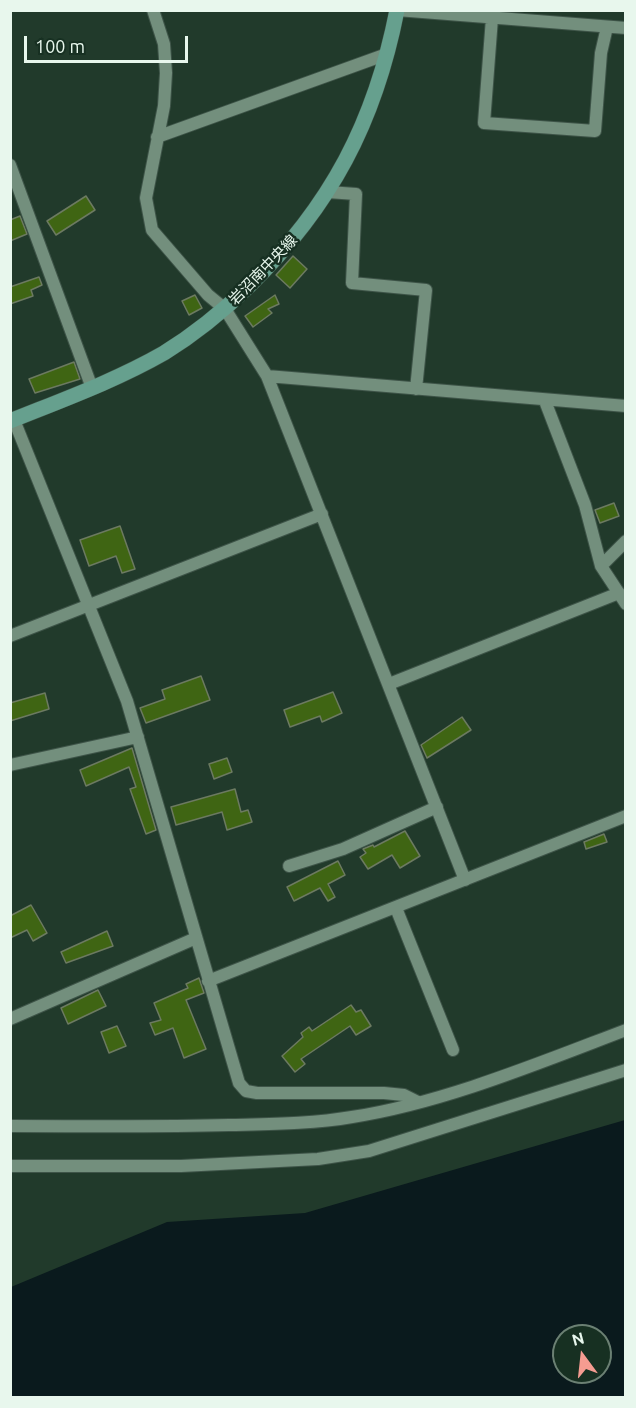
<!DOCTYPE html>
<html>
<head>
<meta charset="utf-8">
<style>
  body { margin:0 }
  #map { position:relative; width:636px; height:1408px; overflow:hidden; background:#213a2b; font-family:Ubuntu,sans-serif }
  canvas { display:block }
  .frame { position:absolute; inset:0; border:12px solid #e8f7ed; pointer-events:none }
  .north { position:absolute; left:552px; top:1324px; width:60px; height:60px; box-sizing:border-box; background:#173022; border:2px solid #6b8073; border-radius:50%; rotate:345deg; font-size:16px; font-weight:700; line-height:24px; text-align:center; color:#e8f7ed }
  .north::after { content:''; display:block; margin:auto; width:21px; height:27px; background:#f59c91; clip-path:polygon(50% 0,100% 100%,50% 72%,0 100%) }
  .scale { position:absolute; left:24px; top:36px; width:164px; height:27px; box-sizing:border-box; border:3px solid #e8f7ed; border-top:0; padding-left:8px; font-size:18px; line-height:21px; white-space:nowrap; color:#e8f7ed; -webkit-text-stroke:4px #173022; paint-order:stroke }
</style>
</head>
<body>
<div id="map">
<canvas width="636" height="1408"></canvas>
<div class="frame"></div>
<div class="north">N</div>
<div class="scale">100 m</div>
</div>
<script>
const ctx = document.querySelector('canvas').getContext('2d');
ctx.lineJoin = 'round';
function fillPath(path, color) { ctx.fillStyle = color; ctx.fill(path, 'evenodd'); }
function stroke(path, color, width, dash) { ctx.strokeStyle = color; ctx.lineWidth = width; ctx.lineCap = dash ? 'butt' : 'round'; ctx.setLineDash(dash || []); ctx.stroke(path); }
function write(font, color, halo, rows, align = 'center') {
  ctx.font = font + ' Ubuntu,"Noto Sans JP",sans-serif'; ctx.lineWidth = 5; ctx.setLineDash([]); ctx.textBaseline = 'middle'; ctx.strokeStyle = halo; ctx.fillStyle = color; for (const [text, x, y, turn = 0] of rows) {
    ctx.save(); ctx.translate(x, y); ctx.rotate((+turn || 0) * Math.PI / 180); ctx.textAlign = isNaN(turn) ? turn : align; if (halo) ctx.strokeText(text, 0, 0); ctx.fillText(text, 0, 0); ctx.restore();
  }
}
fillPath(new Path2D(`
  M625,1120V1397H11V1287L167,1222L305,1213ZM564,1336H600V1372H564Z`), '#0a1a1d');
const building = new Path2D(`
  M86,196L95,210L56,235L47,221Z
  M20,216L27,234L10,241V220Z
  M293,256L307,269L290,288L276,275Z
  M39,277L42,285L31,290L33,296L10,304V287Z
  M195,295L202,308L189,315L182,301Z
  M275,295L279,304L268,309L272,313L253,327L245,316Z
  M74,362L80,379L35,393L29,379Z
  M614,503L619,516L600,523L595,510Z
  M120,526L135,569L122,573L116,556L89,566L80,540Z
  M201,676L210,700L146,723L140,708L165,699L162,690Z
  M333,692L342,713L322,722L320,716L290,727L284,710Z
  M45,693L49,709L10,721V703Z
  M462,717L471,730L427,758L421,745Z
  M132,748L156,830L146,834L130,789L136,787L129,767L86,786L80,770Z
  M227,758L232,772L214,779L209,764Z
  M235,789L241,812L248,810L252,822L227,830L222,812L176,825L171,807Z
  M405,831L420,856L400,868L392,855L368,869L360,857L366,853L363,849L373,845L374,847Z
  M604,834L607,842L586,849L584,842Z
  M338,861L345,875L328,884L335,897L328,901L320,888L294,901L287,887Z
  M31,905L47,933L33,941L27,930L10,938V916Z
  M107,931L113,946L66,963L61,952Z
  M199,978L204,993L186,1000L206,1049L184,1058L173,1028L155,1035L150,1023L161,1020L154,1003L188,988L186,984Z
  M98,990L106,1006L68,1024L61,1008Z
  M351,1005L356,1012L361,1010L371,1026L356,1035L350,1026L301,1059L305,1064L295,1072L282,1056L303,1037L301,1033L309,1027L312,1031Z
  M117,1026L126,1046L109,1053L101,1032Z`);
fillPath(building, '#3f6513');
stroke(building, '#6c7a61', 1.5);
const street = new Path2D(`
  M153,10L164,44L166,73L164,106L146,198L152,230L208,295L225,309L267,376L465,880
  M397,10L626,28
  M492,18L484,123L595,131L601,53L607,27
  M157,137L387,54
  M10,165L92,388
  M328,192L356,194L352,283L426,290L416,389
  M267,376L626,406
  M545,401L585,505L601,566L626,604
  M14,420L127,701L239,1083L246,1091L257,1093H384L404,1095L418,1102
  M601,566L626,541
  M10,636L322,514
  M389,684L619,593
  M10,765L138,737
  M289,866L343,849L437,807
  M396,908L453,1050
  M208,981L626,816
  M10,1019L196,938
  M10,1126C83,1126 156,1127 229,1125C270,1124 312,1124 352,1117C443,1103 539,1063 626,1030
  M10,1166H181L318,1159L369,1151L626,1070`);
const secondary = new Path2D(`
  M10,421C62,400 115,381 164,353C195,334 223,311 249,286C331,206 375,122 397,10`);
stroke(street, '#3e5448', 14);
stroke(secondary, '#3e5448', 16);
stroke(street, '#738f7d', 12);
stroke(secondary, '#66a08e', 15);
write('15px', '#e8f7ed', '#173022', [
  ["岩沼南中央線",263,270,-46]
]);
</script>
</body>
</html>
